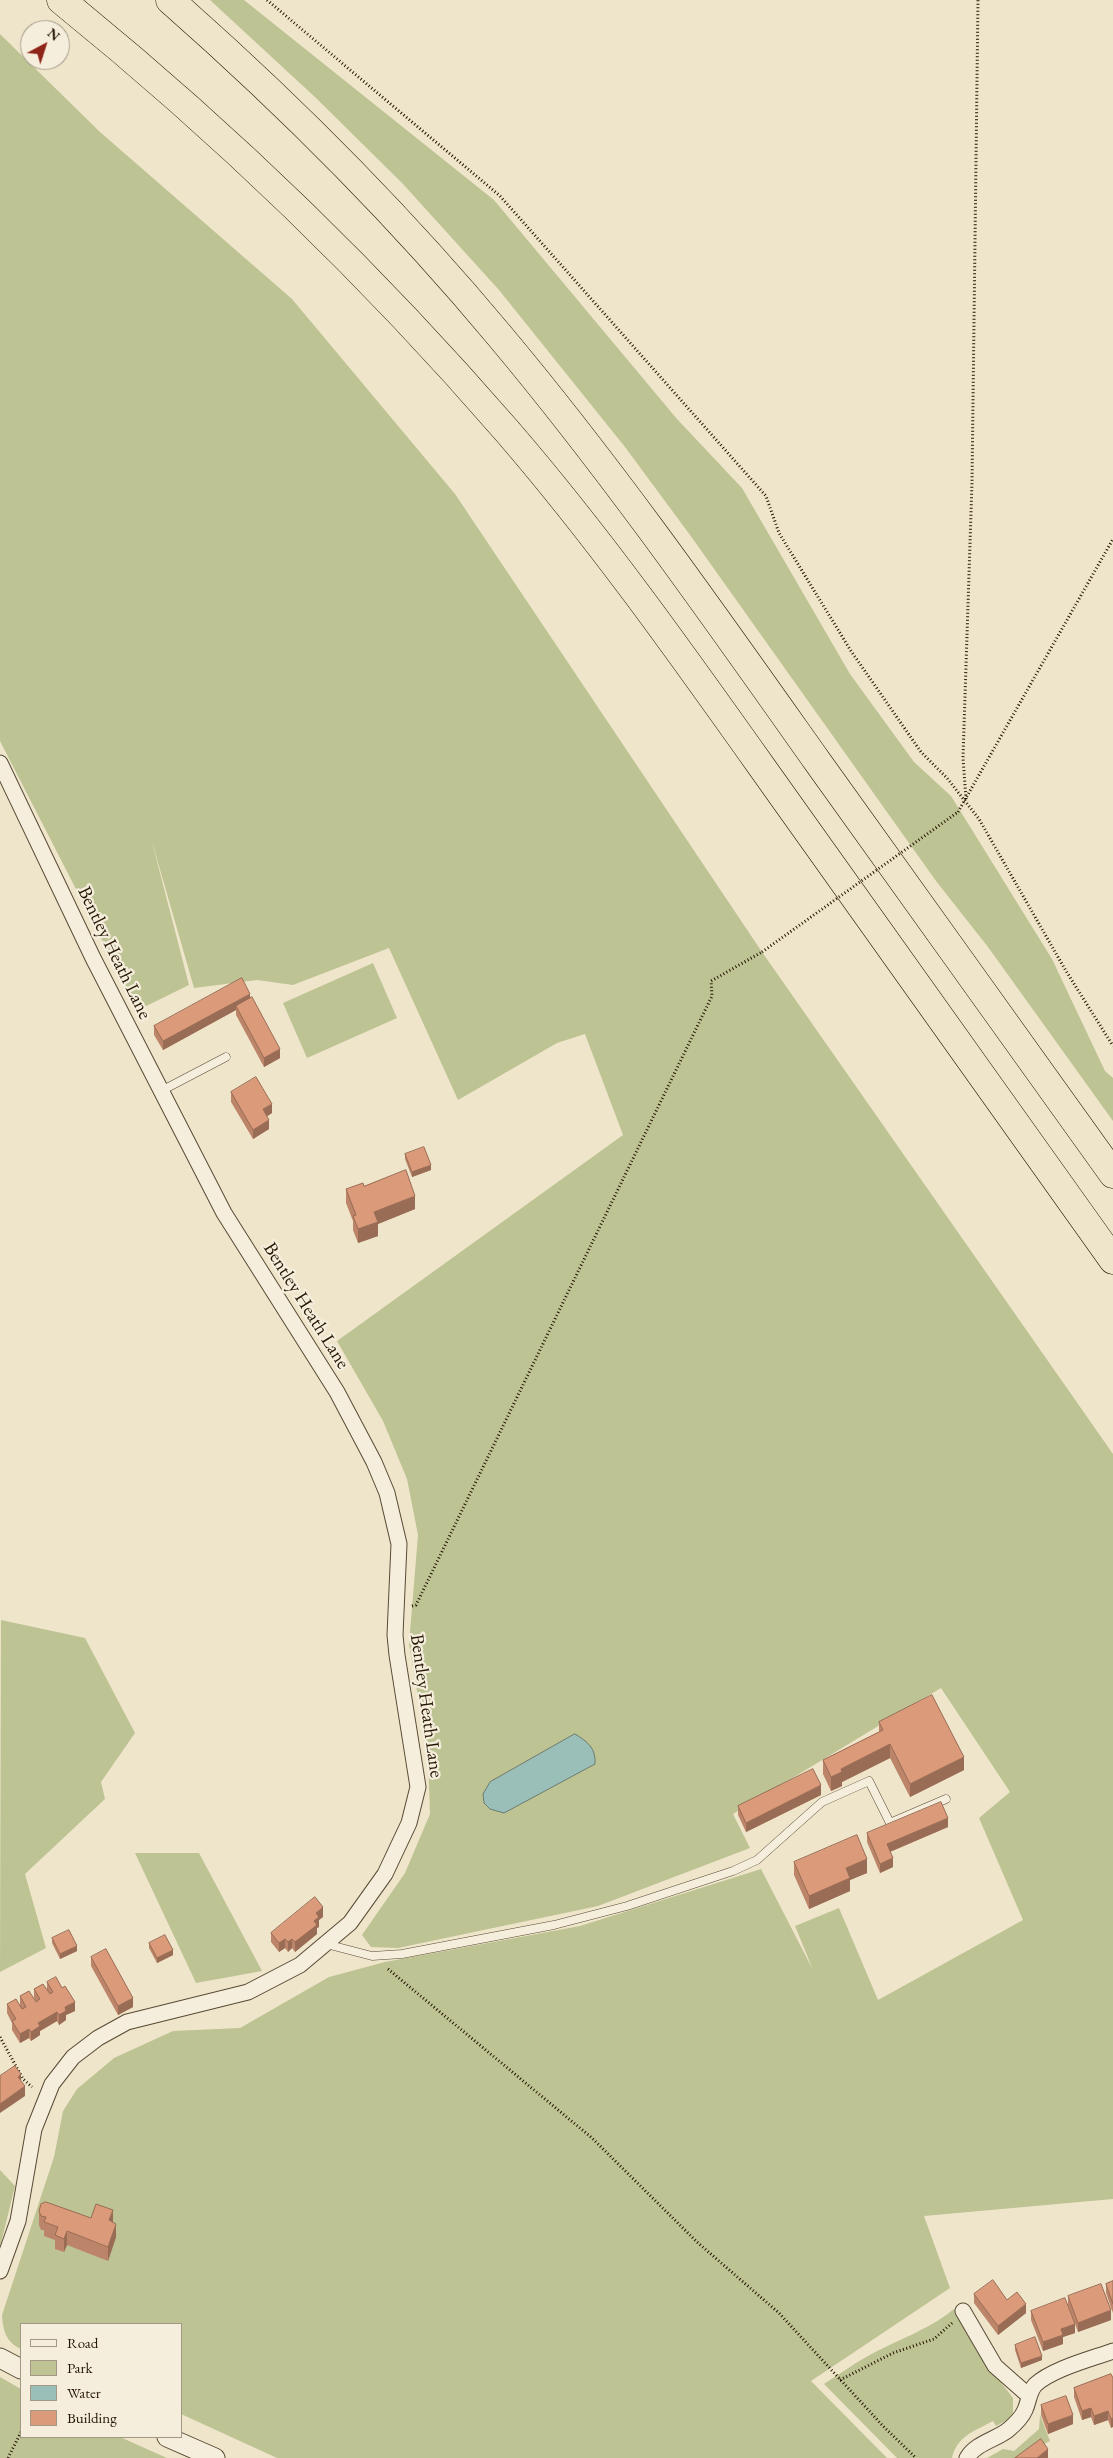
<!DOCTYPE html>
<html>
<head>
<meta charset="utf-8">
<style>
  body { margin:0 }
  #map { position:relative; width:1113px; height:2458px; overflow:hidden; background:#efe5ca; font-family:"EB Garamond",serif }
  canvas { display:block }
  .legend { position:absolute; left:20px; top:2323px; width:162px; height:115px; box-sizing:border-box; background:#f5eedd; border:1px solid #a29885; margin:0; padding:6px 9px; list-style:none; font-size:15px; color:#251602 }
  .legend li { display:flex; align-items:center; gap:10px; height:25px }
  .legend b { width:25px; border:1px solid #a29885 }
  .north { position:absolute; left:20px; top:20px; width:50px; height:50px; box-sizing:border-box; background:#f5eedd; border:1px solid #a29885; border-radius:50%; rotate:40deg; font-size:14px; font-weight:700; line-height:20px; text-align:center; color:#251602 }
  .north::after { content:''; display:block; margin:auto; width:18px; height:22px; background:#8f2418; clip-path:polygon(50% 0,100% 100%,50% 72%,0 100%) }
</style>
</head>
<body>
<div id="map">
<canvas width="1113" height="2458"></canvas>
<ul class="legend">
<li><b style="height:6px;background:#f5eedd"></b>Road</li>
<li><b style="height:14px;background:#bec394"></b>Park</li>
<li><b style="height:14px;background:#9abfb9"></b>Water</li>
<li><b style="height:14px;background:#db9a79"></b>Building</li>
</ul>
<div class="north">N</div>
</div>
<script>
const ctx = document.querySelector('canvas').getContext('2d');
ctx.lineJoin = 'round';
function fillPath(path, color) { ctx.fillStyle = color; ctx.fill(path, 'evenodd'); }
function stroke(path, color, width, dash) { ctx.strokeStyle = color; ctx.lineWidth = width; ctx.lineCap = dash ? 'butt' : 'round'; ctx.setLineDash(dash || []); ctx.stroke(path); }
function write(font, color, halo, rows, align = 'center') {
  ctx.font = font + ' "EB Garamond",serif'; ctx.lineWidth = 4.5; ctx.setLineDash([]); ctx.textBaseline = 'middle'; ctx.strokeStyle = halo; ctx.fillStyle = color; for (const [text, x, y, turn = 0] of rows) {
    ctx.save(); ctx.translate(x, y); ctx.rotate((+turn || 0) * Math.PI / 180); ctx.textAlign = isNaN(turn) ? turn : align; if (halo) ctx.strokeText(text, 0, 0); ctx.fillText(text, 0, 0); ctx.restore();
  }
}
fillPath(new Path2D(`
  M210,0H244L494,200L677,419L742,488L850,674L914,762L951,796L1052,959L1105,1071L1113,1078V1121L988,947L936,881L690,535L625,447L499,290L403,184L316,98Z
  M0,34L100,132L292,299L455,494L762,952L1113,1454V2199L924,2216L950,2288L811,2381L887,2458H277L181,2414V2324H21V2349C6,2342 3,2331 2,2315L54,2157L63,2111L77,2089L114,2058L173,2031L240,2028L329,1977L385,1962L580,1926L761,1869L813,1970L795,1926L839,1908L878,2000L1023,1920L979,1818L1010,1792L941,1688L733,1814L750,1848L598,1906L398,1948L371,1947L362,1935L405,1873L430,1814L428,1755L409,1644L418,1535L407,1479L383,1421L337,1341L623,1135L585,1034L557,1043L458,1100L389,948L293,985L257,980L194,988L151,838L189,985L138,1010L0,741Z
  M373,963L397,1018L307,1058L283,1003Z
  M1,1620L85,1638L135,1733L101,1782L105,1799L25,1874L46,1948L0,1972Z
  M135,1853H199L262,1971L196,1983Z
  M0,2170L15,2186L0,2247Z
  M954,2309L976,2350L1013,2398V2413L1009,2419L996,2426L993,2421C975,2431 957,2436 952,2458H897L824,2384C838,2375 852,2365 866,2357C896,2340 927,2331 954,2309Z
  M0,2377L21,2389V2437H120L167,2458H0Z
  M1040,2415L1050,2441L1016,2458H987L1003,2449L1014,2451L1039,2429Z`), '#bec394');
const water = new Path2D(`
  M575,1734C588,1742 596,1748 595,1764L504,1813L490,1809L484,1803L483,1794L490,1782Z`);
fillPath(water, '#9abfb9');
stroke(water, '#6b7b70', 1);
const service = new Path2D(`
  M161,1091L226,1057
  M326,1944L372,1956L402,1954L554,1925L627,1906L733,1871L757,1860L822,1802L869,1781L890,1823L946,1799`);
const minor = new Path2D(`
  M0,763L93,958L224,1213L337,1392L374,1462L387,1493L399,1544L395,1635L397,1655L418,1787L409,1823L385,1874L350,1923L300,1965L248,1992L127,2022L98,2038L73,2057L52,2084L34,2129L18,2221L0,2271
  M963,2311L995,2366L1029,2396
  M967,2458C976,2443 995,2440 1008,2430C1014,2425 1022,2417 1025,2410C1029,2401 1029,2392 1035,2385C1052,2369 1091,2359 1113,2351`);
const tertiary = new Path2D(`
  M0,2358L21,2369
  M167,2437L215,2458`);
const motorway = new Path2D(`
  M61,0C223,131 371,274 507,431C608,548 697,676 786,801C895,954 1004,1107 1113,1260
  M170,0C287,103 399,215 499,335C613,471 715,617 817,761C916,899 1014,1036 1113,1174`);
stroke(service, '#584a34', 9);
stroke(minor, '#584a34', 17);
stroke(tertiary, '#584a34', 21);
stroke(motorway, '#251602', 29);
stroke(new Path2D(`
  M267,0L500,196L766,496L779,533L851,651L921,752L947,778L979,819L1066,971L1113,1046
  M966,799L963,758L972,482L978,0
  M958,812L1113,539
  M412,1606L416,1605L712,996L711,981L762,952
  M388,1969L592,2138L697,2242L779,2313L883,2426L916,2458
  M0,2037L23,2079L32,2087
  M840,2380L893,2353L934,2339L952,2323
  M8,2458L21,2432`), '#251602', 3, [1, 2.5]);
stroke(service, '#f5eedd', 8);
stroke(minor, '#f5eedd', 15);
stroke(tertiary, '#f5eedd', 19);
stroke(motorway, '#efe5ca', 28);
stroke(new Path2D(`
  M762,952L958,812`), '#251602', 3, [1, 2.5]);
fillPath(new Path2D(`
  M250,999L280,1058L264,1067L236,1015V1010L163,1050L154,1035V1026Z
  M231,1092L272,1113L267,1116L269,1129L253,1139L231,1102Z
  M405,1154L431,1170L412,1177L405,1159Z
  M364,1186L415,1209L378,1224V1236L358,1243L353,1230V1221L346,1203V1189Z
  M879,1722L964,1770L910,1797L890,1758L842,1782V1786L831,1791L823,1774V1760L879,1732Z
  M821,1795L746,1832L738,1815V1806Z
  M948,1827L890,1852L893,1867L880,1873L867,1842V1833Z
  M794,1862L867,1873L850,1880V1891L809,1909L794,1875Z
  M323,1917L319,1920V1927L317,1928V1934L295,1952L292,1948L288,1952L285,1948L279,1952L271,1942V1933Z
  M52,1938L77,1951L60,1959L52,1943Z
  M149,1943L173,1955L157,1963L149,1948Z
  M91,1957L133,2007L118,2015L91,1966Z
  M47,1982L75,2011L66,2015V2020L59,2025L57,2021L40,2031V2035L31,2041L29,2038L20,2043L12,2030V2023L7,2013V2004L20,2005V1996L36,2002L34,1998V1989L47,1990Z
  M39,2211L91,2218L113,2222L116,2237L108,2261L67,2245L64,2252L55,2249V2240L44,2236V2230H41L39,2225Z
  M1113,2281V2313L1106,2293V2284Z
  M974,2294L1007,2300L1026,2313L998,2335L974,2303Z
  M1068,2296L1111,2320L1078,2332L1068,2305Z
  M1031,2311L1075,2333L1063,2337V2344L1043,2351L1031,2320Z
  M1015,2345L1042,2360L1021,2368L1015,2350Z
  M1111,2374V2428L1108,2420L1094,2425L1091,2417L1082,2420L1074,2397V2388Z
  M1041,2405L1073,2424L1048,2434L1041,2415Z`), '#bc8468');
fillPath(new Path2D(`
  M250,994V1003L236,1006V1010L163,1050V1041Z
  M280,1049V1058L264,1067V1058Z
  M272,1104V1113L263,1119V1109Z
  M269,1120V1129L253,1139V1130Z
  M431,1165V1170L412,1177V1172Z
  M415,1196V1209L378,1224V1236L358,1243V1229L374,1212Z
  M890,1744V1758L842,1782V1786L831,1791V1777L841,1769Z
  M964,1757V1770L910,1797V1784Z
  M821,1785V1795L746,1832V1823Z
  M948,1818V1827L887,1853V1844Z
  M893,1858V1867L880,1873V1864Z
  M867,1859V1873L850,1880V1891L809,1909V1896L846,1868Z
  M323,1907V1917L319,1920V1927L317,1928V1934L295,1952V1942L314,1921L316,1913Z
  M285,1939V1948L279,1952V1943Z
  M292,1939V1948L288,1952V1942Z
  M77,1946V1951L60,1959V1954Z
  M173,1950V1955L157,1963V1958Z
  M133,1998V2007L118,2015V2006Z
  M75,2002V2011L66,2015V2020L59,2025V2015L65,2007Z
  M57,2012V2021L40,2031V2035L31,2041V2032L38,2023Z
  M29,2029V2038L20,2043V2034Z
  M21,2074V2083L18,2077Z
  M25,2086V2096L0,2113V2104Z
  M113,2210V2224L109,2220Z
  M116,2224V2237L108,2261V2247Z
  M67,2231V2245L64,2252V2239Z
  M1026,2304V2313L998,2335V2326Z
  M1111,2310V2320L1078,2332V2323Z
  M1075,2324V2333L1063,2337V2344L1043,2351V2342L1061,2329Z
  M1042,2356V2360L1021,2368V2363Z
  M1091,2408V2417L1082,2420V2411Z
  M1108,2411V2420L1094,2425V2416Z
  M1073,2415V2424L1048,2434V2424Z
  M1113,2418V2427L1111,2428V2419Z
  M1048,2449V2458H1037Z`), '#996c55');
const building = new Path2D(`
  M242,978L250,994L163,1041L154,1026Z
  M252,997L280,1049L264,1058L236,1006Z
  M256,1077L272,1104L263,1109L269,1120L253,1130L231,1092Z
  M424,1147L431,1165L412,1172L405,1154Z
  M406,1170L415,1196L374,1212L378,1222L358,1229L353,1216L356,1215L346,1189L363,1183L364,1186Z
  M932,1695L964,1757L910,1784L890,1744L841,1769L842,1772L831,1777L823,1760L883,1730L879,1722Z
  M813,1769L821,1785L746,1823L738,1806Z
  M941,1802L948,1818L887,1844L893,1858L880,1864L867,1833Z
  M857,1835L867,1859L846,1868L850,1878L809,1896L794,1862Z
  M315,1897L323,1907L316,1913L319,1917L314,1921L317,1925L295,1942L292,1939L288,1942L285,1939L279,1943L271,1933Z
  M69,1930L77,1946L60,1954L52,1938Z
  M165,1935L173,1950L157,1958L149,1943Z
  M106,1949L133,1998L118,2006L91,1957Z
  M56,1977L62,1988L65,1986L75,2002L65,2007L66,2011L59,2015L57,2012L38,2023L40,2026L31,2032L29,2029L20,2034L12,2021L16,2019L7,2004L16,1999L22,2009L26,2007L20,1996L29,1991L36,2002L40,1999L34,1989L43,1984L50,1994L53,1992L47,1982Z
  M15,2066L21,2074L18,2077L25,2086L0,2104V2076Z
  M46,2202L91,2218L96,2204L113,2210L109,2220L116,2224L108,2247L67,2231L64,2239L55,2235L58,2227L44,2222L46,2217L41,2216L39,2211L41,2204Z
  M993,2280L1007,2300L1017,2292L1026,2304L998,2326L974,2294Z
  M1113,2281V2304L1106,2284Z
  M1101,2284L1111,2310L1078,2323L1068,2296Z
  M1065,2298L1075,2324L1061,2329L1063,2335L1043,2342L1031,2311Z
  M1035,2337L1042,2356L1021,2363L1015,2345Z
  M1111,2374L1113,2378V2418L1111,2419L1108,2411L1094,2416L1091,2408L1082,2411L1074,2388Z
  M1066,2396L1073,2415L1048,2424L1041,2405Z
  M1041,2439L1048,2449L1037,2458H1015Z`);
fillPath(building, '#db9a79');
stroke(building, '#996c55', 1);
write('19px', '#251602', '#f5eedd', [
  ["Bentley Heath Lane",114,953,64],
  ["Bentley Heath Lane",306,1306,58],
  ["Bentley Heath Lane",426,1706,82]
]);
</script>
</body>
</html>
